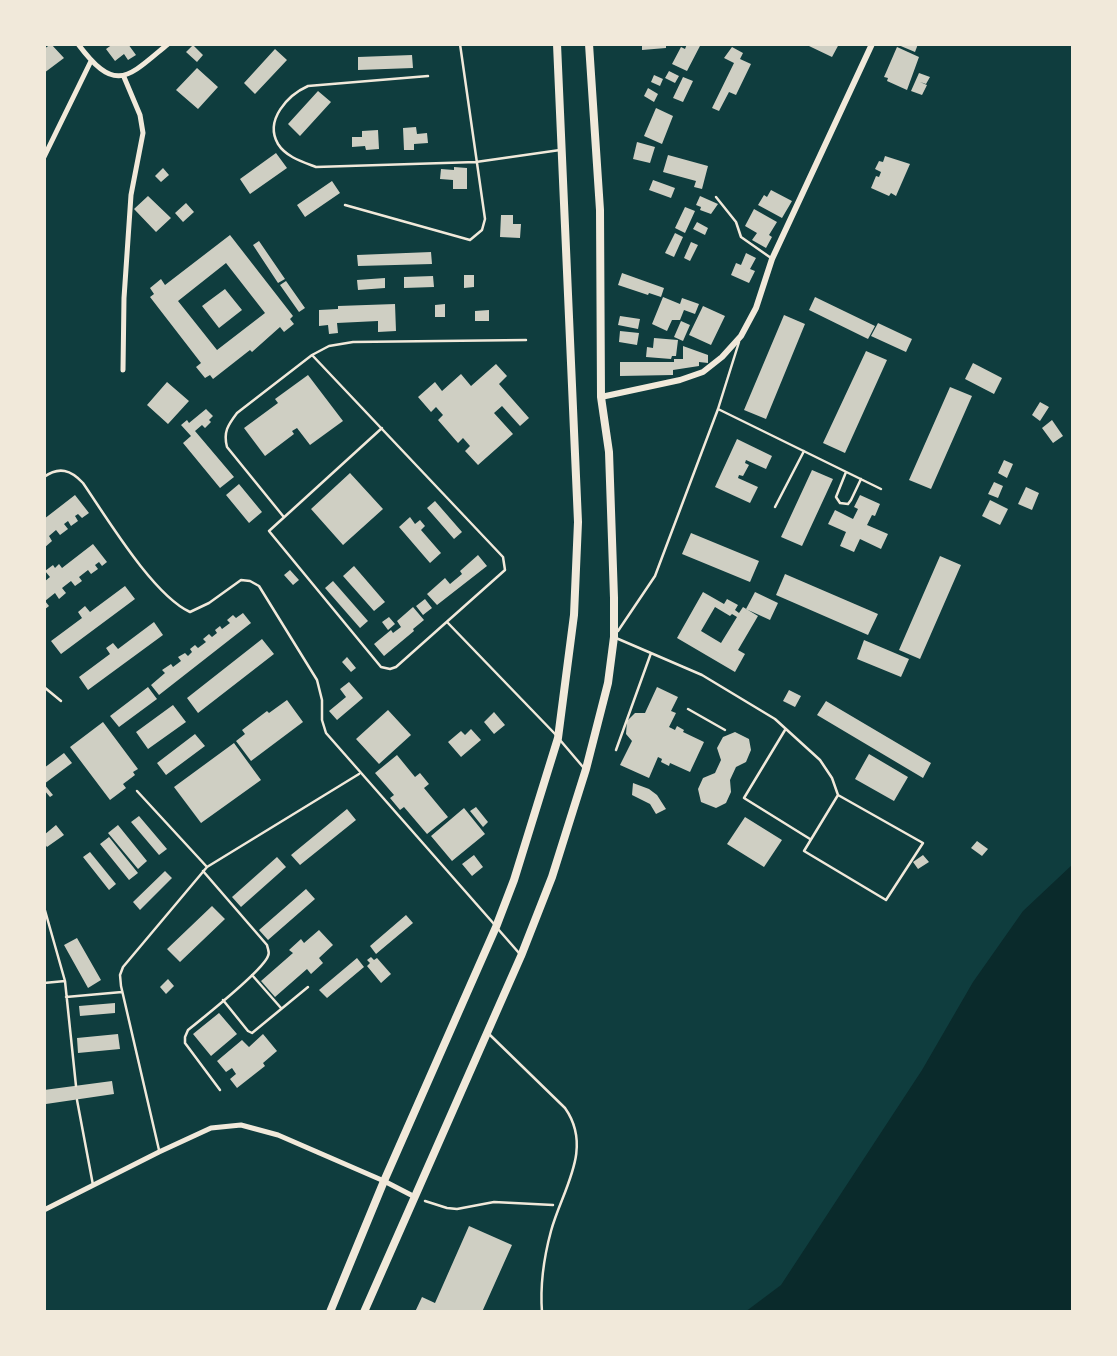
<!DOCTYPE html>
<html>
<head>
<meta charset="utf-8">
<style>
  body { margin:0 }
  #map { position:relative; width:1117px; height:1356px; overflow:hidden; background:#0f3d3e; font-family:"Public Sans",sans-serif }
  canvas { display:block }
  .frame { position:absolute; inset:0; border:46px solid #f1e9da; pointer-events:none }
</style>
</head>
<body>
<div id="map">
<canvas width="1117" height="1356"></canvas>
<div class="frame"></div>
</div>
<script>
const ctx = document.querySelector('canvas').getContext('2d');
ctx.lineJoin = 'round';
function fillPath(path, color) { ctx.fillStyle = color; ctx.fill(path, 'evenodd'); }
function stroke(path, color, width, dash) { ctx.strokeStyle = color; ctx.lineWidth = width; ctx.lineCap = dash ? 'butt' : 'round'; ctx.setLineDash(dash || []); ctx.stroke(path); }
fillPath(new Path2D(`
  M1073,864V1312H745L781,1285L922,1070L973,982L1023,911Z`), '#0a2a2b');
fillPath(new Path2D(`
  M51,44L64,58L44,73V49Z
  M113,44H128L136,55L128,60L124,54L115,61L106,49Z
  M642,44H666V48L642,50Z
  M687,44H701L687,71L672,64L681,47L685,49Z
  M810,44H839L832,57L809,46Z
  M896,44H918L915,52Z
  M193,45L203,55L197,62L186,52Z
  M732,47L743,53L740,59L751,64L736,95L729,92L719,111L712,108L734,63L724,58Z
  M897,47L919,57L907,90L887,81L888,78L884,77Z
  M275,49L287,60L255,94L244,83Z
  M412,55L413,68L358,70V57Z
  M197,68L218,87L198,109L176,90Z
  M669,71L679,76L675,83L665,78Z
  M919,73L930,77L926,84L920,82L927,85L922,95L911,91Z
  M654,75L663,79L660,86L651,82Z
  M683,77L693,81L683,102L673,98Z
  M648,88L658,94L654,102L644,96Z
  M318,91L331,102L300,136L288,124Z
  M656,108L673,116L662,144L644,136Z
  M416,127L417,134L427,133L428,143L414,144V150H404L403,128Z
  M378,130L379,149L366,150L365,146L352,147V137H362V131Z
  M637,142L655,147L650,163L633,159Z
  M276,153L287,168L250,194L240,179Z
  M668,155L708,166L702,189L694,187L696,181L663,172Z
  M885,156L910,164L896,196L891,193L889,196L871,188L876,176L879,177L881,172L875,169L879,161L883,162Z
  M454,167L467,168V189H453V180L440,179L441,169L454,170Z
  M163,168L169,175L161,182L155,176Z
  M653,180L675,188L671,198L649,190Z
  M332,181L340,193L305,217L297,205Z
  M771,190L792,201L782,218L758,205L764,195L767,197Z
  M148,196L171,218L156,232L134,209Z
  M700,196L718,204L711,214L700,210L701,207L696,205Z
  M186,203L194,212L183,222L175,213Z
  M685,207L695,211L685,233L675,228Z
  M754,209L777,222L769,235L772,237L766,248L752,240L757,233L745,226Z
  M501,215H513V224H521L520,238L500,237Z
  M697,222L708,228L705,235L693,229Z
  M675,233L683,237L674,257L665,253Z
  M230,235L293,316L290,319L294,324L284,332L280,327L252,352L250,350L213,379L210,375L205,378L196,367L201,363L150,297L154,294L150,288L161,279L165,285ZM226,263L265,313L217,350L178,301Z
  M259,241L285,279L278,283L253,245Z
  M691,242L698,245L690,261L684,258Z
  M431,252L432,264L358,266L357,255Z
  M746,253L756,258L750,269L755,271L749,283L731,275L736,263L741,265Z
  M622,273L664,288L661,297L649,293L648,295L618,285Z
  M464,275H474V287L464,288Z
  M433,276L434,287L404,288V277Z
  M385,278V288L358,290L357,280Z
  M286,281L305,308L299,312L280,285Z
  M225,289L242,310L219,328L202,306Z
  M663,297L680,304L682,298L699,304L695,314L684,310L680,320H672L667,331L652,324Z
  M815,297L875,326L868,339L809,310Z
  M395,304L396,331L378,332V321L337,323L338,333L329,334L328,325L319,326V310L338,309V306Z
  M445,304V317H435V305Z
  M703,306L725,316L711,345L689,335Z
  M489,310V321H475V311Z
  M784,315L805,324L766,419L744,410Z
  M620,316L640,319L638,329L618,325Z
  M681,321L690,325L683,341L674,337Z
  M878,323L912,339L906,352L871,336Z
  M620,331L639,333L637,345L619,342Z
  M654,338L678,340L676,356H672L671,359L646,357L647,347L653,348Z
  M683,346L708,355V363L699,362V366L673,370V375L620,376V362H674V359H683Z
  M866,351L887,360L845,453L823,443Z
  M973,363L1002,378L994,394L965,379Z
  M496,364L507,376L499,384L529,418L520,426L502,406L494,413L513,434L478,465L465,451L470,446L463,438L458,443L438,420L443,415L436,407L431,412L418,397L435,382L442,391L461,374L471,386Z
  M308,375L343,421L310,445L297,428L292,431L294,434L265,456L244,428L278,403L275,399Z
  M167,382L189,401L168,424L147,405Z
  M950,387L972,396L931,489L909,480Z
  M1040,402L1049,407L1040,421L1032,415Z
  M206,409L213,416L209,420L211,422L205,428L202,425L195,431L234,477L220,488L183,443L191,436L181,425L187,420L189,423Z
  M1052,420L1063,436L1053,443L1042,428Z
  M737,439L772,456L766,469L746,460L745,463L749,465L743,476L739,475L738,478L758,487L750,503L715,487Z
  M1004,460L1013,464L1007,478L998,473Z
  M812,470L833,479L802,546L781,537Z
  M350,473L383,509L343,545L311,509Z
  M994,482L1003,486L998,498L988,494Z
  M239,484L262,512L249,523L226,495Z
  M1026,487L1039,493L1032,510L1018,504Z
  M75,495L89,513L82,518L78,514L75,516L78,521L71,526L68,521L64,524L68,529L60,535L56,530L49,536L52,541L44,548V519Z
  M860,495L880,504L875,516L872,515L867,525L888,534L881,549L860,539L854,552L840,546L846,532L828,524L835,510L853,519L858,509L854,507Z
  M990,500L1008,509L1000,525L982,516Z
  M435,501L462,532L454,539L427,508Z
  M410,517L415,524L420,520L425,526L421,530L441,553L430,563L399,527Z
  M691,533L759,561L750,582L682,554Z
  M93,544L107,562L102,566L99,562L95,565L98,569L91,574L88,570L79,577L82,581L75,586L71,581L62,588L66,593L59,599L55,593L45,601L49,606L44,610V582L50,577L45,571L53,565L55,568L59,564L62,568Z
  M478,555L487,566L437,605L427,594L445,578L450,584L462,574L460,571Z
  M940,556L961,565L920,659L899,650Z
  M354,566L385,602L374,611L343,576Z
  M290,570L299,580L293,585L284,575Z
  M785,574L878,614L868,635L776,595Z
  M333,581L368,621L360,628L325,588Z
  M125,586L135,599L61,654L51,641L82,618L78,612L85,606L90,612Z
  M703,592L724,604L727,599L738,605L735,610L739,613L743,607L758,616L738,650L745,654L735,672L677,638ZM715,607L730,616L732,614L737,617L721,643L701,631Z
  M755,592L778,603L770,620L746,609Z
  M425,599L432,608L423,615L416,606Z
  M413,607L424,620L413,629L414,631L384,656L374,644L391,630L393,633L401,627L397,621Z
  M243,613L251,623L159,695L151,685L165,673L162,670L171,664L173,667L181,661L178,657L185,653L188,656L192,652L190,649L195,645L198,648L206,642L203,639L209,634L212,637L217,633L215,630L220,626L222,629L230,623L227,620L233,615L236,618Z
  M389,617L395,624L388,630L382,622Z
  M154,622L163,635L88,690L79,677L110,654L106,648L113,643L118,649Z
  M262,639L274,654L198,713L187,698Z
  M864,640L909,659L901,677L857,659Z
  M347,657L356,668L351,672L342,662Z
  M349,682L363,698L337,720L329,711L346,697L340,689Z
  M148,687L157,699L119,727L110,716Z
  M657,687L678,697L671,711L676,713L669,727L675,730L677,726L684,730L683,732L704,742L690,772L670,763L669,766L661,762L662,759L658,757L649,778L620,765L632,741L626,734L627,721L635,713H645Z
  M789,690L801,696L795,707L783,701Z
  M287,700L303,722L251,761L236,741L245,734L242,730L267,711L269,713Z
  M826,701L931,763L923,778L817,715Z
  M173,705L186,722L148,749L136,732Z
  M388,710L411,735L379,764L356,739Z
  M494,712L505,725L494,734L484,722Z
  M103,722L138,769L133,772L135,775L123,784L126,788L110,800L70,747Z
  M471,729L481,740L461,757L448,742L461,731L465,735Z
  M735,732L749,739L751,750L746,762L736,767L730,780L731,792L726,803L716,808L701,802L698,789L703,778L715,773L721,760L717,748L723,737Z
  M195,734L205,746L166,775L157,763Z
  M234,743L261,780L201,823L174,787Z
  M64,753L72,763L44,784L53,795L50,797L44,790V768Z
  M869,754L908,777L894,801L855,779Z
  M397,755L415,777L420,773L429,784L424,788L448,817L427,834L404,807L400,810L390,798L394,795L375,773Z
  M633,783L649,789L657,795L666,809L656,814L650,804L632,795Z
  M476,807L488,822L483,827L470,811Z
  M464,808L485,834L452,861L431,836Z
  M347,809L356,820L300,865L291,855Z
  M139,816L167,849L159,855L131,822Z
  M745,817L782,840L764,867L727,844Z
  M56,825L64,835L47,847L44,843V835Z
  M118,825L147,861L138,869L108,833Z
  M109,837L138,873L129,880L100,844Z
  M977,841L988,849L982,856L971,848Z
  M90,852L116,884L109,890L83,857Z
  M474,855L483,867L472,876L462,864Z
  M923,855L929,862L918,869L913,862Z
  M277,857L286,867L241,907L232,897Z
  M165,871L172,878L140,910L133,902Z
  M306,889L315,899L268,940L259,930Z
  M212,906L225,919L180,962L167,949Z
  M406,915L413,923L376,954L370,946Z
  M319,930L333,945L319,958L323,963L311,974L307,969L275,997L261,981L293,953L289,950L301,939L304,943Z
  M77,938L101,980L88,988L64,945Z
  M371,957L374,960L377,958L391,974L381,983L367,966L370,963L367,960Z
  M357,958L364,967L327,998L319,990Z
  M168,979L174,986L166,994L160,987Z
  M115,1003V1013L80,1016L79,1006Z
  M219,1013L237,1034L211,1056L193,1034Z
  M118,1034L120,1049L78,1053L77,1038Z
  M263,1034L277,1051L263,1063L265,1066L237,1088L230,1079L236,1074L232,1068L226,1072L217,1061L242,1040L249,1047Z
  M112,1081L114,1094L46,1104L44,1090Z
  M469,1226L512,1245L482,1312H415L422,1297L435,1303Z`), '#cfcfc3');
stroke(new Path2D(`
  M425,1201L447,1208L457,1209L494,1202L553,1205`), '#f1e9da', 2.5);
stroke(new Path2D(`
  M428,76L308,86C288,95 264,120 278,144C286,157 303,162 316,167L476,162L560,150
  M716,197L736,222L741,237L771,258
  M345,205L470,240L482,230L485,219L460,44
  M312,355L503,557L505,570L396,667L390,669L381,667L269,531L382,428
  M718,409L881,489
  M846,472L836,497L840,503L848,504L851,500L861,479
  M44,477C59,466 71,470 83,483C107,518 153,595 190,612L209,603L241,580L250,581L259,586L317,680L322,700V720L326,733L494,924
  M775,507L804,451
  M283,516L227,447C223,432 228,425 237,413L312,355L329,346L353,342L526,340
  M447,622L556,735
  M618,631L655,576L718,409L739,342
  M616,638L702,675L775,719L820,760L832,778L838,795L923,843L886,900L804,851L838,795
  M44,687L61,701
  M688,709L725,730
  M785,730L744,798L810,839
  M560,740L583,767
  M616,750L651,653
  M137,791L207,867
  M203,871L267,945C268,950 270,952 268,956C263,970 203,1018 188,1030L185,1037V1043L220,1090
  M44,907L65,981L76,1086
  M498,929L519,953
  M252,975L281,1008
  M44,983L65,981
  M66,997L122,992
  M223,1000L248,1031L252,1033L308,987
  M489,1034L565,1108C594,1149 562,1190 551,1231C544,1257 540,1286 542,1312
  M77,1100L93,1185
  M159,1150L121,986L120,975L123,967L207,867L359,774`), '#f1e9da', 2.5);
stroke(new Path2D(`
  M78,44C116,95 128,77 168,44
  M44,157L91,61
  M123,370L124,298L131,195L143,133L140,115L124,77
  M44,1210L159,1152L211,1128L241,1125L278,1135L384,1181L415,1197`), '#f1e9da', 5);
stroke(new Path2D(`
  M601,397L680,380L703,372L722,357L741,336L756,308L772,259L872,44`), '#f1e9da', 6);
stroke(new Path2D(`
  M330,1312L384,1181L496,927L514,880L558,738L574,615L578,522L557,44
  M364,1312L521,956L552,877L586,769L608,683L614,637V598L609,452L601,397L600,210L589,44`), '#f1e9da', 8);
</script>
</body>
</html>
